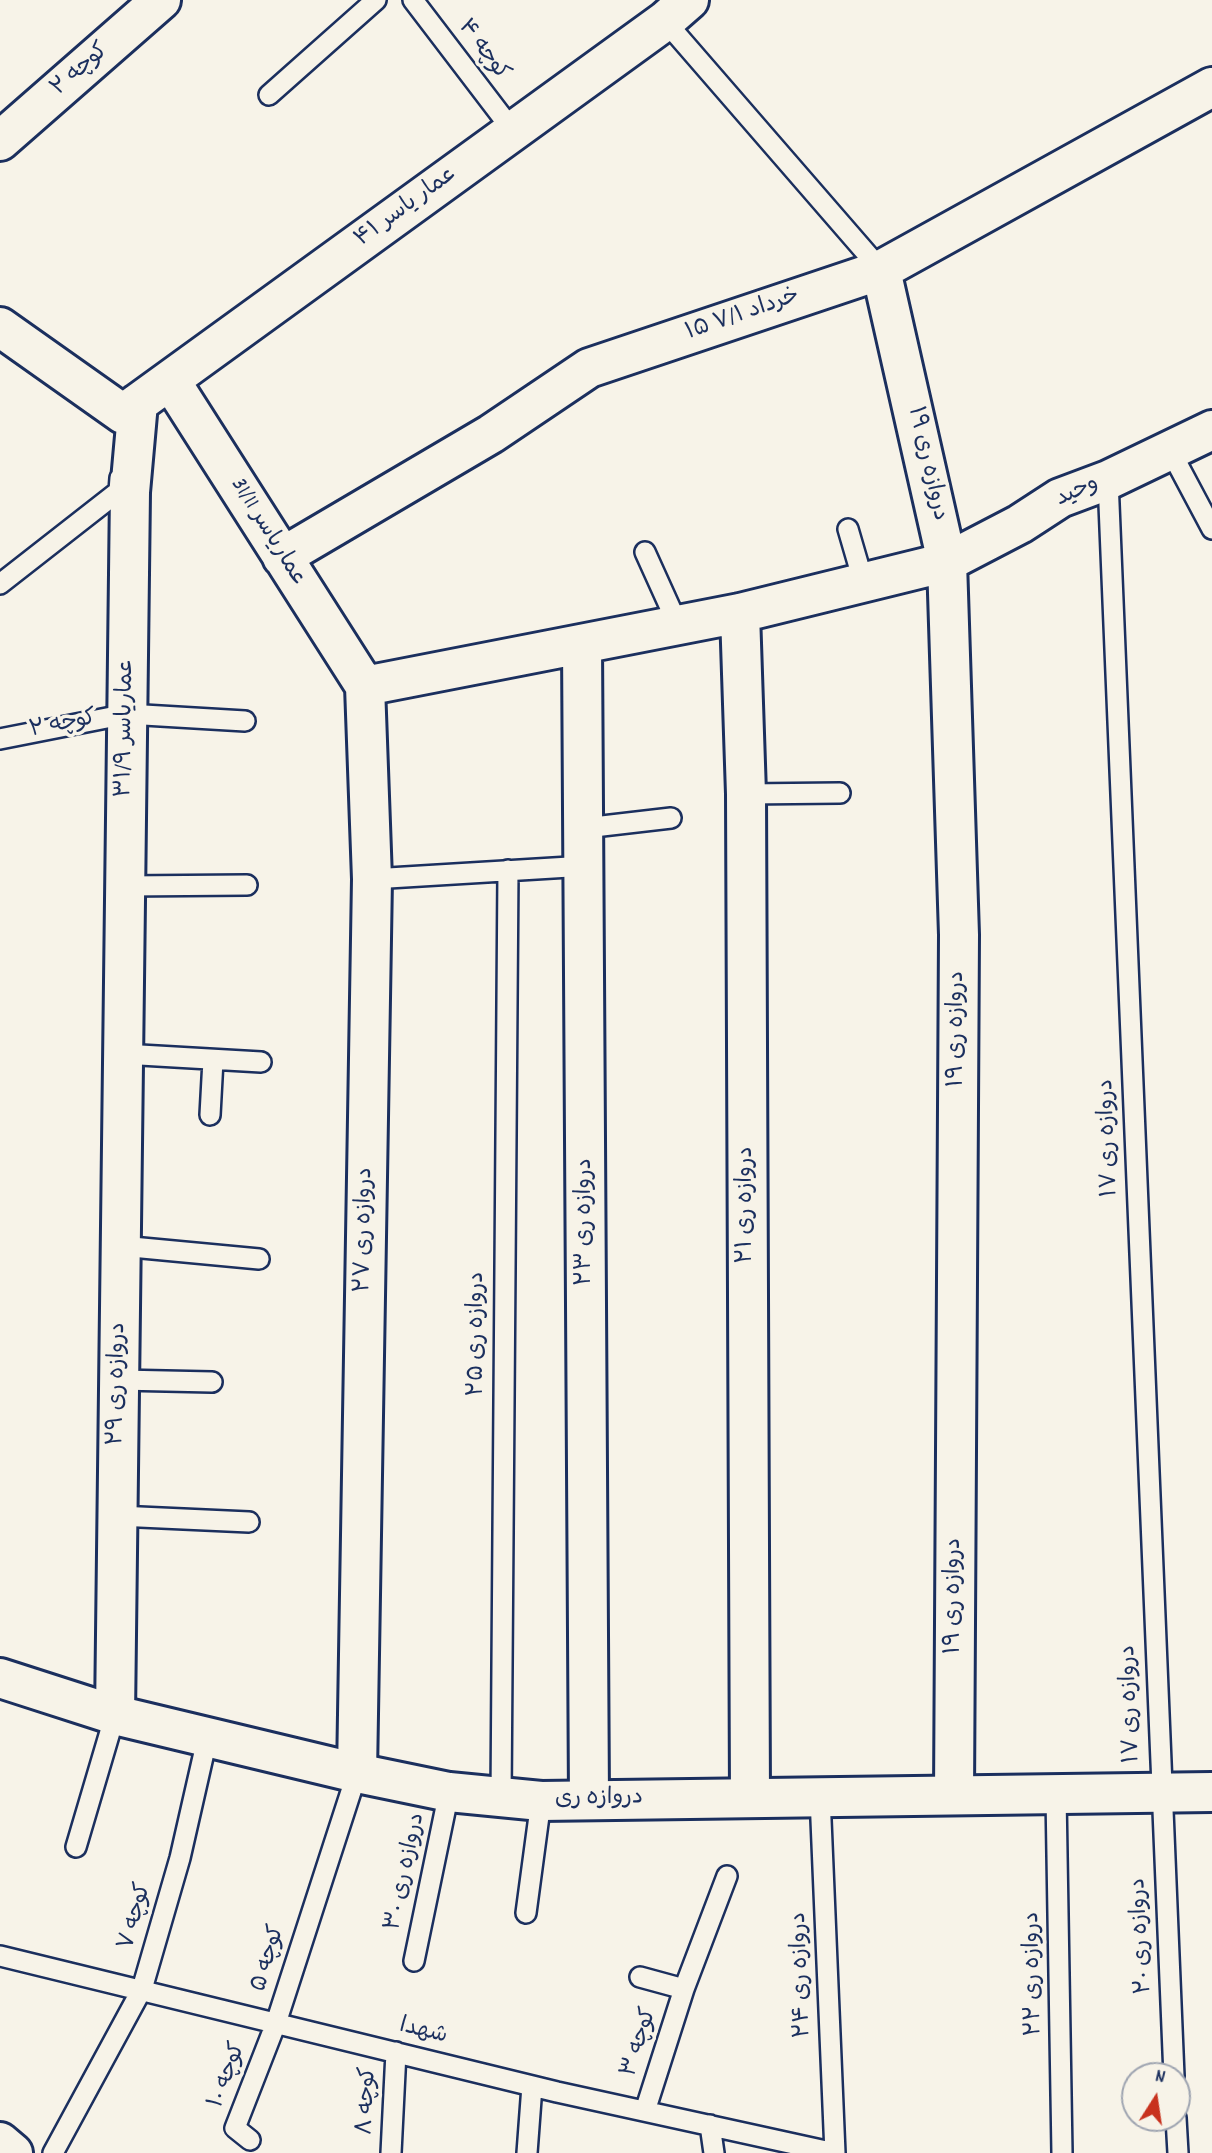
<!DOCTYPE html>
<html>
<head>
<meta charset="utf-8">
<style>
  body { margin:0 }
  #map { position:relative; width:1212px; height:2153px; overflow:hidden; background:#f7f3e8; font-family:Dekko,sans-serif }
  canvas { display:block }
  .north { position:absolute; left:1121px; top:2062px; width:70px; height:70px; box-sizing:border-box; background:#f7f3e8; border:2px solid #9fa5b1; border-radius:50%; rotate:12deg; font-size:19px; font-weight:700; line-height:28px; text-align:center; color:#1b2f5e }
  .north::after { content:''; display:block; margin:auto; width:24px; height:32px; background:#c8321e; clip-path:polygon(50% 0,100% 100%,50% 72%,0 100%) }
</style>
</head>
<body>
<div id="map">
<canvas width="1212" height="2153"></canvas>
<div class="north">N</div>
</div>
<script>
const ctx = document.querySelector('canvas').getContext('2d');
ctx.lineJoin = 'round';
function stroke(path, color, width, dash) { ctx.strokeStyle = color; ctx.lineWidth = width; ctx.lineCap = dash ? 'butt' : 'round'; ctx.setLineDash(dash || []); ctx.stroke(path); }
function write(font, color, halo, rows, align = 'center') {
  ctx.font = font + ' Dekko,"Playpen Sans Arabic",sans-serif'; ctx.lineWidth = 7; ctx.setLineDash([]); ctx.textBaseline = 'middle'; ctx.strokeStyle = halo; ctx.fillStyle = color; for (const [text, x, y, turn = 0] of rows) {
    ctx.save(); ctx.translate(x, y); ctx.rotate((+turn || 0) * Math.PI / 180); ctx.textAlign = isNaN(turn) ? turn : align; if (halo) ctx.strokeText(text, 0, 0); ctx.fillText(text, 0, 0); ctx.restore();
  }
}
const service = new Path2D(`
  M413,0L513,131
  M665,21L881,270
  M269,95L376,0
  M1170,450L1212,529
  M1108,480L1174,2076
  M848,529L864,584
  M645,552L678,625
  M0,584L119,491L120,478
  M0,739L127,714L245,721
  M746,794L840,793
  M585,828L671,818
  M372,879L586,866
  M125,886L247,885
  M123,1054L261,1062
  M210,1115L213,1060
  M121,1246L259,1259
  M120,1380L212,1382
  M118,1516L249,1522
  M1056,1795L1062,2153
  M820,1796L835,2153
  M501,1798L508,870
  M76,1847L115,1715
  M526,1913L541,1801
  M0,1956L557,2092L835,2153
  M414,1961L449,1792
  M640,1977L684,1989
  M645,2111L684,1989L727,1876
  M1176,2118L1178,2153
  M710,2125L714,2153
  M250,2140L235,2128L276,2023L357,1773
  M53,2153L142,1989L180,1858L208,1735
  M391,2153L396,2052
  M527,2153L532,2086`);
const minor = new Path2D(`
  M0,141L161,0
  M881,270L947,562L959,935L954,1795
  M0,327L123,414L665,21L689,0
  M170,380L365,686
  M282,557L491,434L589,368L881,270L1212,87
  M740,613L746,794L750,1797
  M582,644L589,1799
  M365,686L740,613L947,562L1020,524L1060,498L1108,480L1212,430
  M115,1715L130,492L138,403
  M357,1773L372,879L365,686`);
const tertiary = new Path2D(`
  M0,2142L13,2153`);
const secondary = new Path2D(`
  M0,1678L115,1715L357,1773L449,1792L541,1801L1212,1792`);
stroke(service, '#1b2f5e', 24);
stroke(minor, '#1b2f5e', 44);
stroke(tertiary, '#1b2f5e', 44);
stroke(secondary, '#1b2f5e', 44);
stroke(service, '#f7f3e8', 19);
stroke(minor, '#f7f3e8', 38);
stroke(tertiary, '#f7f3e8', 38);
stroke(secondary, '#f7f3e8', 38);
write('23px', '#1b2f5e', '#f7f3e8', [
  ["کوچه ۴",482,51,53],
  ["کوچه ۲",81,71,-41],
  ["عمار یاسر ۴۱",407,208,-36],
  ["۱۵ خرداد ۷/۱",743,316,-19],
  ["دروازه ری ۱۹",926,464,77],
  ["وحید",1078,493,-24],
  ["عماریاسر 31/11",267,533,58],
  ["کوچه ۲",63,726,-11],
  ["عماریاسر ۳۱/۹",127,728,-89],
  ["دروازه ری ۱۹",959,1029,-90],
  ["دروازه ری ۱۷",1110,1138,-92],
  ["دروازه ری ۲۱",748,1205,-90],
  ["دروازه ری ۲۳",587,1222,-90],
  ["دروازه ری ۲۷",366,1230,-89],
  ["دروازه ری ۲۵",479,1334,-90],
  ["دروازه ری ۲۹",119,1384,-89],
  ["دروازه ری ۱۹",956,1596,-90],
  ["دروازه ری ۱۷",1132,1704,-92],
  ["دروازه ری",599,1800,-1],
  ["دروازه ری ۳۰",407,1872,-78],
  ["کوچه ۷",137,1917,-74],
  ["دروازه ری ۲۰",1143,1936,-93],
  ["کوچه ۵",270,1959,-73],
  ["دروازه ری ۲۲",1035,1974,-91],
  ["دروازه ری ۲۴",803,1975,-92],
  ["شهدا",423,2033,14],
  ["کوچه ۳",641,2043,-72],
  ["کوچه ۱۰",229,2076,-69],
  ["کوچه ۸",369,2101,-87]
]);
</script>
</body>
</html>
